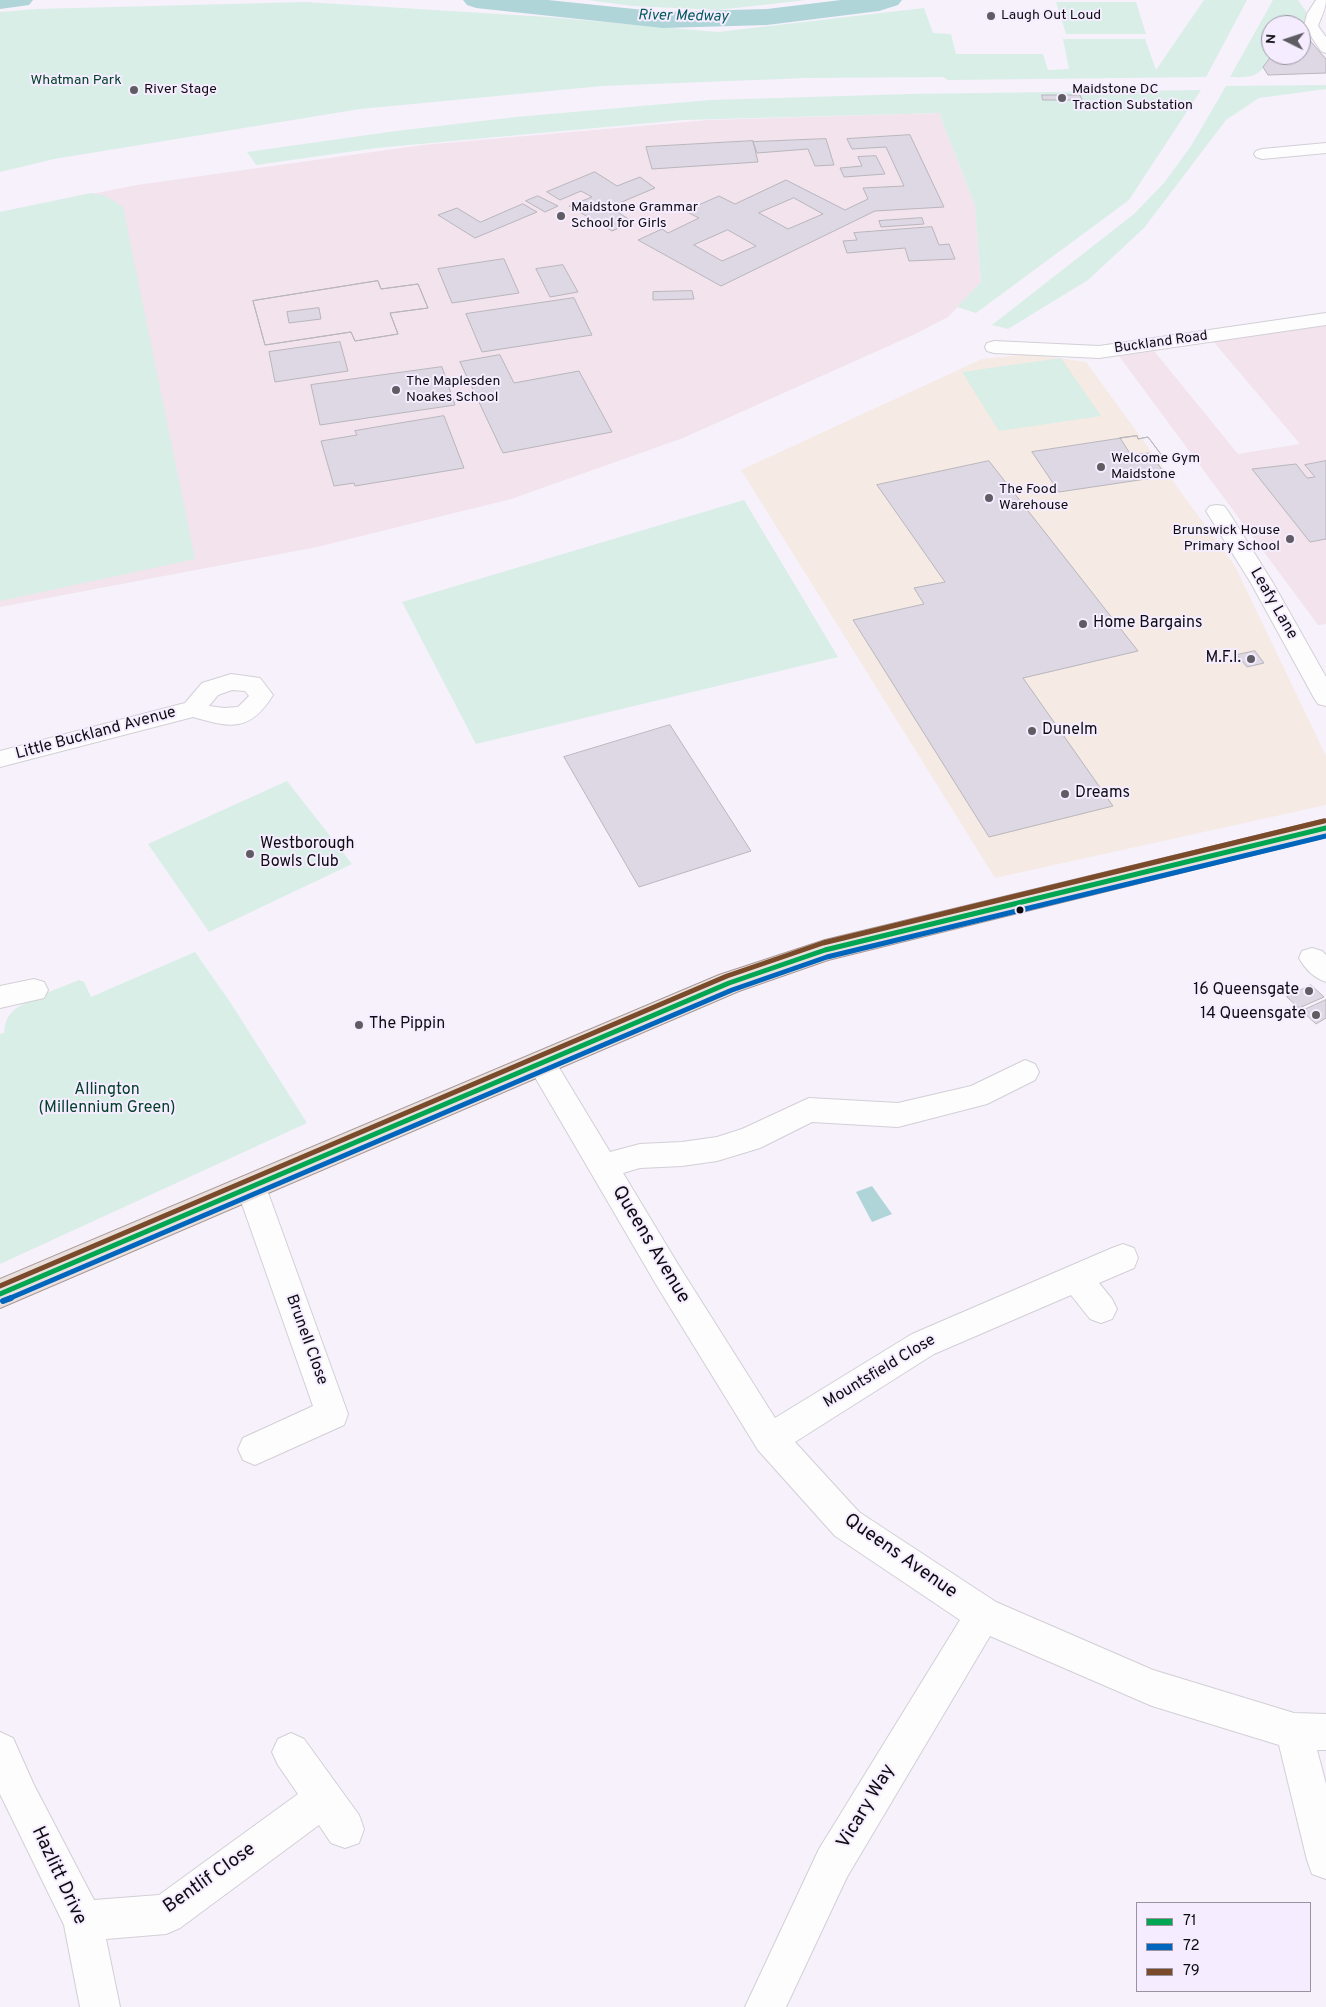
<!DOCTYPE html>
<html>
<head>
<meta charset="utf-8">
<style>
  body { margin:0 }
  #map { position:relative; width:1326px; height:2007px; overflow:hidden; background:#f6f1fb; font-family:Overpass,sans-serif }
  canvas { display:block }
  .legend { position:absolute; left:1136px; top:1902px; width:175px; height:90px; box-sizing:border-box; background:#f5edff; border:1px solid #9993a0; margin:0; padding:6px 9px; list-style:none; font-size:15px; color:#0e0c11 }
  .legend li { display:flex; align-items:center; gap:10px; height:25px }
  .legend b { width:25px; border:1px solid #9993a0 }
  .north { position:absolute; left:1261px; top:15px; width:50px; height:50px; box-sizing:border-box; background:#f5edff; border:1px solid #9993a0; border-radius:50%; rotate:274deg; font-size:14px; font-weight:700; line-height:20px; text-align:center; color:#0e0c11 }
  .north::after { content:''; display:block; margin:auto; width:18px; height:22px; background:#5f5c63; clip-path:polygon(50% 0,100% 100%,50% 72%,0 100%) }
</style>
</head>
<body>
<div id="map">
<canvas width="1326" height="2007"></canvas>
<ul class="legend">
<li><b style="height:6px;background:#00a651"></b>71</li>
<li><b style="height:6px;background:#0065bd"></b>72</li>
<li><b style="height:6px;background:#7a4b2a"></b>79</li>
</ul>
<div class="north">N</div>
</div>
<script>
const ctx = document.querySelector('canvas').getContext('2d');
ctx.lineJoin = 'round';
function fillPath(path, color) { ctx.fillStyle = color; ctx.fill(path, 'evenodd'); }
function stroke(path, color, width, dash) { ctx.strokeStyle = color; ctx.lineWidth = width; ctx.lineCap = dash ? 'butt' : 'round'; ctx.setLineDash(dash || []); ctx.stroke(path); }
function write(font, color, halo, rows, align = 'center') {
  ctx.font = font + ' Overpass,sans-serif'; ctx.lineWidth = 4; ctx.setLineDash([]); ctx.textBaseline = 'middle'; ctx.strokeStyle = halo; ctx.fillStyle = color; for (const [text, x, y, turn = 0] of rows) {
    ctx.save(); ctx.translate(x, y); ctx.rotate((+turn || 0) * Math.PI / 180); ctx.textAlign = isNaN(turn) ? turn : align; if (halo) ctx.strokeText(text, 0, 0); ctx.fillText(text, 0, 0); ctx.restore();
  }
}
fillPath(new Path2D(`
  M1031,354L1086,362L1235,566L1326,756V805L995,878L741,470L982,359Z`), '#f5eae4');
fillPath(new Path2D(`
  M939,113L975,205L981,282L948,317L913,335L683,438L511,499L317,547L0,607V212L137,185L423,145L709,120Z
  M1326,322V624L1318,625L1119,356L1154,351L1238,454L1300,444L1213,341Z`), '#f2e3ed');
fillPath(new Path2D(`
  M588,0H806L718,10L633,6Z
  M1204,0H1247L1206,77L948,80L943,77L806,78L602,86L360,109L54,159L0,172V12L37,9L305,2L547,17L718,32L924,8L933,33L951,34L956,54H1043L1048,70L1069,69L1063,39H1145L1156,70Z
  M1273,0H1298L1307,13L1306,22L1311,35L1301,36V25H1271C1271,42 1274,66 1254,75C1248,78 1237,77 1230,77Z
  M1056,2H1136L1146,34H1066Z
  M1326,85V89L1259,98L1226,120L1144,228L1088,280L1008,329L992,325L1134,214L1164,183L1191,146L1226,86Z
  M1201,90L1129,200L976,313L957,307L981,282L975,205L939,113L683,120L376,148L256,165L247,152L396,131L516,117L710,100L909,94Z
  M91,193L106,196L123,207L195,559L0,601V212Z
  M1061,358L1101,416L999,431L962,372Z
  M744,500L838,657L476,744L402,602Z
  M287,781L352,864L209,932L148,844Z
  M195,952L230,1002L307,1123L0,1264V1034L4,1033C5,1015 14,1007 31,1001V997L49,992L79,980L84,982L91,997Z`), '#d9eee7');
fillPath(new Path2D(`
  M872,1186L892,1214L872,1222L856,1192Z`), '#afd5d9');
fillPath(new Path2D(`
  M0,0H33L29,5L0,9Z
  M463,0H548L663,12L767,9L841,0H902L898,5L879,11L767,25L663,28L476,8L467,5Z`), '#afd5d9');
const building = new Path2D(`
  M1306,36L1326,59V73L1268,75L1263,67L1272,55H1301V37Z
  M1042,95H1080L1082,100H1043Z
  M910,135L944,207L875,211L721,286L638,240L662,229L668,233L699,218L685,211L719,196L735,204L786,180L845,210L868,199L863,188L904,186L886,147L852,149L847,139ZM794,198L823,214L788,229L759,213ZM728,230L756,246L722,261L694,245Z
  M826,139L834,165L815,166L808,149L757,153L753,142Z
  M753,141L758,162L652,169L646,147Z
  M876,156L885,174L844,177L840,168L862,166L858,157Z
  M595,172L617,186L640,177L655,188L610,207L633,222L612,231L569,206L592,197L581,191L560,200L547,192Z
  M538,196L558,206L545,212L526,201Z
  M523,204L537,212L475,238L438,215L457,208L480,222Z
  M922,218L924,224L881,227L879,221Z
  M932,227L939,245L949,244L955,259L909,261L905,248L847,253L843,241L857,240L854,233Z
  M504,259L519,293L452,303L438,269Z
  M563,265L578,292L550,297L536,269Z
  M378,281L381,289L418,284L428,308L390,313L398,334L355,341L351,332L265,345L253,301ZM319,308L321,319L289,323L287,312Z
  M378,281L381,289L418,284L428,308L390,313L398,334L355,341L351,332L265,345L253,301Z
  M692,291L694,299L653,300V292Z
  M574,298L592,335L482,352L466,314Z
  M340,342L348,371L275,382L269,352Z
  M500,355L514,383L579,371L612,432L503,453L460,362Z
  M442,367L455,405L320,425L311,385Z
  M444,416L464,468L355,486L354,483L334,486L321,441L357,435L355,431Z
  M1137,436L1138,439L1148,437L1163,457L1154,458L1166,476L1059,492L1032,452Z
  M1137,436L1138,439L1148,437L1163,457L1154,458L1149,453L1131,455L1120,438Z
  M989,461L1138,651L1023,678L1113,806L989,837L853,620L924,604L914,588L945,582L877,485Z
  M1326,461V539L1310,542L1252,469L1296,464L1307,478L1315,477L1305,465Z
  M1255,651L1264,663L1247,667L1237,655Z
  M670,725L751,851L639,887L564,757Z
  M1311,985L1324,997L1299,1008L1287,997Z
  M1326,1000V1018L1316,1024L1302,1011Z`);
fillPath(building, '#ddd8e3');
stroke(building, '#b9b6bd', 1);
const minor = new Path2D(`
  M1316,0H1326C1326,9 1321,17 1318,26L1326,37V53L1321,51L1304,26L1307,14Z
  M1326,143V153L1262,159L1256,157L1254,154L1256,151L1262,149Z
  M1326,313V325L1099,358L994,353L987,351L985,347L987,343L994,341L1099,346Z
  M1217,505L1224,506L1228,511L1273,583L1326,677V706L1318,704L1314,698L1251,583L1206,511L1210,506Z
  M231,674L260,678L273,695C250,732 231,728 193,717L0,767V751L185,703L202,683ZM232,690L245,691L249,696L238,707L224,708L209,706L218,695Z
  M1312,948L1322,951L1326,955V982C1314,978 1305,969 1299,958L1302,951Z
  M34,979L44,982L48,990L44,998L0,1008V986Z
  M542,1053L552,1056L610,1152L640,1144L682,1142L717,1137L742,1129L809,1098L898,1103L971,1086L1025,1060L1035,1064L1039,1072L1035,1080L987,1104L898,1127L812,1122L760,1148L717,1161L682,1166L640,1168L623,1173L679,1266L775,1418L912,1334L1112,1248L1123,1244L1134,1248L1138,1258L1134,1268L1099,1283L1112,1299L1117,1309L1112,1319L1101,1323L1090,1319L1071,1295L934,1354L795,1442L859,1512L996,1602L1153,1670L1294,1713L1326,1714V1750H1317L1326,1784V1879L1312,1874L1307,1860L1279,1745L1152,1706L990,1636L847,1877L786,2007H745L819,1849L960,1620L835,1536L758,1450L657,1286L532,1072L528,1064L532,1056Z
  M251,1174L262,1178L266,1187L348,1414L344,1425L255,1465L243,1460L238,1449L243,1438L313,1406L236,1187L240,1178Z
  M0,1732L13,1738L34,1785L94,1900L159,1895L298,1794L278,1765L272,1752L278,1739L291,1733L304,1739L359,1815L364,1829L359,1843L345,1848L331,1843L319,1825L180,1928L166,1934L106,1939L120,2007H80L64,1925L0,1794Z`);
const major = new Path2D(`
  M1326,819V837L828,960L739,991L0,1308V1279L719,975L825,940Z`);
stroke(minor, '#d2cfd6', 2);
stroke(major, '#aa9895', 2);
fillPath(minor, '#fefdfe');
fillPath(major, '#e9e0dd');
stroke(new Path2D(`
  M0,1294L729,983L825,950L1326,828`), '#00a651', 5);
stroke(new Path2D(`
  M8,1299L732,990L827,957L1326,836`), '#0065bd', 5);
stroke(new Path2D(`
  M3,1301L11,1298`), '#0065bd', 6);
stroke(new Path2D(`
  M0,1286L727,976L823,943L1324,821`), '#7a4b2a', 5);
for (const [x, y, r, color] of [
  [991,16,5,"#5f5c63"],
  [134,90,5,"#5f5c63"],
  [1062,98,5,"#5f5c63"],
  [561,216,5,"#5f5c63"],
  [396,390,5,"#5f5c63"],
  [1101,467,5,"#5f5c63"],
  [989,498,5,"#5f5c63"],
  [1290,539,5,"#5f5c63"],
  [1083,624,5,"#5f5c63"],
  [1251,659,5,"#5f5c63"],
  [1032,731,5,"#5f5c63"],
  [1065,794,5,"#5f5c63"],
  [250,854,5,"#5f5c63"],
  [1020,910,4.5,"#0e0c11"],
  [1309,991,5,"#5f5c63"],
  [1316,1015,5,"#5f5c63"],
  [359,1025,5,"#5f5c63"]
]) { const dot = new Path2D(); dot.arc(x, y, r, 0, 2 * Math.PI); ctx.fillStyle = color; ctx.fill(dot); stroke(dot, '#f5edff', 2); }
write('14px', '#0e0c11', '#f5edff', [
  ["Laugh Out Loud",1001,16],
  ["River Stage",144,90],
  ["Maidstone DC",1072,90],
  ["Traction Substation",1072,106],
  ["Maidstone Grammar",571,208],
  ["School for Girls",571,224],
  ["The Maplesden",406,382],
  ["Noakes School",406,398],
  ["Welcome Gym",1111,459],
  ["Maidstone",1111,475],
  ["The Food",999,490],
  ["Warehouse",999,506],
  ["Brunswick House",1280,531,"right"],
  ["Primary School",1280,547,"right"]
], 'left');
write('14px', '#03412a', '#f5edff', [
  ["Whatman Park",76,81]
]);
write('14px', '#0e0c11', '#f5edff', [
  ["Buckland Road",1161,343,-8]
]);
write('italic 15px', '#045a5c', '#f5edff', [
  ["River Medway",683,17,1]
]);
write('16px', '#0e0c11', '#f5edff', [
  ["Leafy Lane",1273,604,60],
  ["Little Buckland Avenue",96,734,-15],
  ["Brunell Close",306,1340,70],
  ["Mountsfield Close",880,1372,-31]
]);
write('16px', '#0e0c11', '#f5edff', [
  ["Home Bargains",1093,624],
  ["M.F.I.",1241,659,"right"],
  ["Dunelm",1042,731],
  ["Dreams",1075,794],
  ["Westborough",260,845],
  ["Bowls Club",260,863],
  ["16 Queensgate",1299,991,"right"],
  ["14 Queensgate",1306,1015,"right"],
  ["The Pippin",369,1025]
], 'left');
write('16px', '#03412a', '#f5edff', [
  ["Allington",107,1091],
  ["(Millennium Green)",107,1109]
]);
write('19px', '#0e0c11', '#f5edff', [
  ["Queens Avenue",650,1245,59],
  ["Queens Avenue",900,1557,35],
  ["Vicary Way",867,1807,-59],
  ["Hazlitt Drive",58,1876,65],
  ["Bentlif Close",210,1879,-35]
]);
</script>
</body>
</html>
